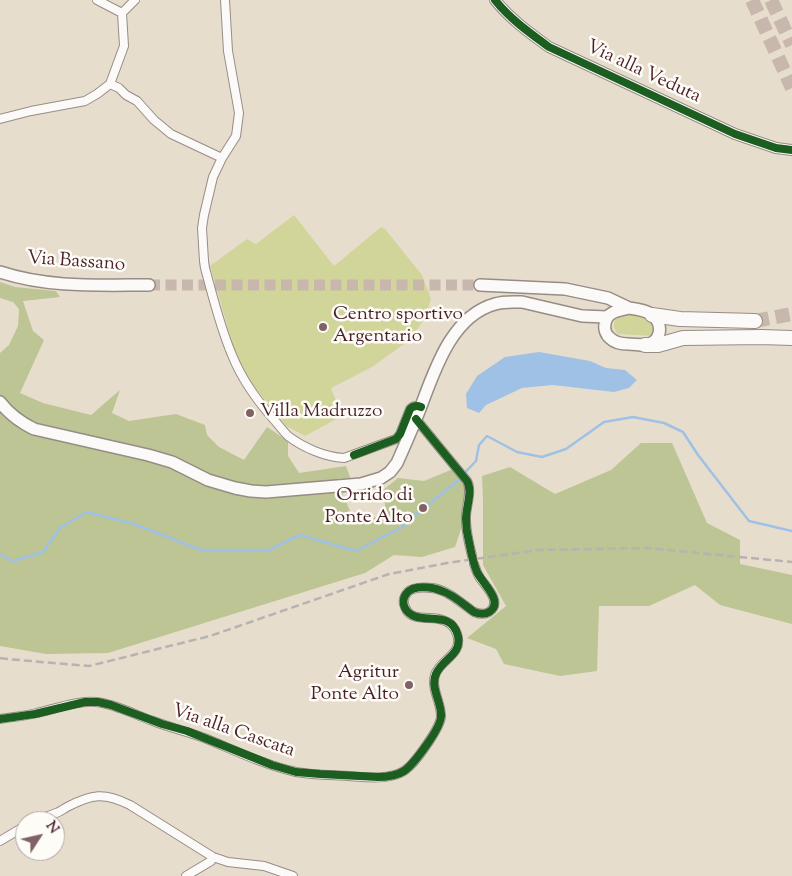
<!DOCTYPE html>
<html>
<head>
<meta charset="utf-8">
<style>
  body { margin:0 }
  #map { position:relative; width:792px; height:876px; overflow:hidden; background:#e7ddcd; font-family:"Sorts Mill Goudy",serif }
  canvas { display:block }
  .north { position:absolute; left:15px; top:811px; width:50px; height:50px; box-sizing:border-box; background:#fdfcf7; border:1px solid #b5a4a5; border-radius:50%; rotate:55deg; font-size:14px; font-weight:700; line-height:20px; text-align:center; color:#4a1f2b }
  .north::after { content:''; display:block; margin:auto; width:18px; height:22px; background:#816264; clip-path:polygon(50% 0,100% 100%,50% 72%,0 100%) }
</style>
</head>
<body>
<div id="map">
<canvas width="792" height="876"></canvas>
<div class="north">N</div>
</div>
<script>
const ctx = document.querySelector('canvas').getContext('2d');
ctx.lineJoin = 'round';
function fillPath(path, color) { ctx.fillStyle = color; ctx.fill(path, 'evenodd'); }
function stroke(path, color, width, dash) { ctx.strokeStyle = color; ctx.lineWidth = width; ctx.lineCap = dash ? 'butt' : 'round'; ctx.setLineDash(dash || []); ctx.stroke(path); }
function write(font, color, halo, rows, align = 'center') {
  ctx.font = font + ' "Sorts Mill Goudy",serif'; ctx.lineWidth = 5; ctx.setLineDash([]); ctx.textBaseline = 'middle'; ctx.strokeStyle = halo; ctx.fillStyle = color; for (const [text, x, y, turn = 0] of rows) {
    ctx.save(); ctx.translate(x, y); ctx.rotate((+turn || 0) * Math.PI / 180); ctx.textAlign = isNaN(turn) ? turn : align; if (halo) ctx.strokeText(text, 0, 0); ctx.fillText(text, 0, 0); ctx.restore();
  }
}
fillPath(new Path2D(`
  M294,215L334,266L381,227L385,229L422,275L431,299L426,316L411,339L372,367L331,388L342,416L305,436L286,426L249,380L236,356L210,266L247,239L256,244Z
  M638,313L648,317L657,327L652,336L618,334C605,318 625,314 638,313Z`), '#d2d59a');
fillPath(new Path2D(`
  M0,282L15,287L56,291L60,297L23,301L33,331L44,340L20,393L43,403L91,415L120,390L112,413L129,421L176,414L205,425L207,435L219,447L244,460L267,427L288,441V456L299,473L346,466L351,480L339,478L343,495L350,511L364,523L386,512L383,490L398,478L424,481L453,469L467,486L463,503L462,526L455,547L422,557L394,555L365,573L108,653L46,654L0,646V353L9,345L18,326L19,309L13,302L0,298Z
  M641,443H672L707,523L740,540V564L792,575V624L720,605L695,585L649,606H599L597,671L560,676L504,664L496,649L467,638L506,606L483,565V502L482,476L510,467L555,494L611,470Z`), '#bcc593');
fillPath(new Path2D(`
  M539,352L590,361L606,368L625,370L637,380L629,388L614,392L553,385L522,388L486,405L479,413L467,408L466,394L477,376L505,357Z`), '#9fc1e5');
stroke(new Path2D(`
  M0,554L12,561L42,553L61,527L87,512L134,524L201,550H269L300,535L356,551L402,527L419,512L454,484L476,461L479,445L487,436L517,452L542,457L566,449L604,422L633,417L664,423L683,432L698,455L749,521L792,531`), '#9fc1e5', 2.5);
stroke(new Path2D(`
  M149,285H480`), '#c8b7ad', 11, [11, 5.5]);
stroke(new Path2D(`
  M752,0L792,88
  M771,0L792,45
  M755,321L792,314`), '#c8b7ad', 14, [14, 7]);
const minor = new Path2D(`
  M97,0L122,13
  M225,0L228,51L239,113L236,136L222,158L213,177L204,215L202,228L204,261L205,268C213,297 220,327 232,355C242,380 258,402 276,422C280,427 284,432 288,436C304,448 325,457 344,458L396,439L400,434L410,409C413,406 416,405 421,407
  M110,84L119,88L126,95L137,101L154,120L171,134L222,158
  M0,119L31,111L85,101L97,94L110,84L124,46L122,13L135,0
  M416,419L467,481C473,492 465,507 466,520C466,532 469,544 472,556
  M0,719C12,717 25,716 37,713C55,709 78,700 96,702C116,704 135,715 153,721C171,728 189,732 207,739C236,751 265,765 296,772C313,775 331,775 348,776C362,777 377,779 390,776C397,775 404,772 410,766C418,758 441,727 441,716C441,702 431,689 435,675C440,659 464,655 457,634C455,628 451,623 445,621C433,614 411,624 405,607C403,603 403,600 405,596C407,592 409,590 413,589C419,587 425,587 432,588C448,590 461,603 474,612C479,614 484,615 489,612C503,602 486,587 480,578C477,574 476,569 474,564
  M34,821C41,818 49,816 56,813C60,812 63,809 67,807C92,794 104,792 130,805L213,857L228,862L264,866L293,876
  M0,841L25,826
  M186,876L211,861L213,857`);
const tertiary = new Path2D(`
  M495,0C510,19 530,33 549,47L735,134L776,148L792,150`);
const secondary = new Path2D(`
  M0,272C48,288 99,285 149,285
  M480,285L565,289L608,298L629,308
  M629,308C636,309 645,310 651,314C665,324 661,344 644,345C639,345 633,344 628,344C622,344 615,343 610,338C606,335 604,329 605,324C606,312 619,310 629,308Z
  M0,402C9,414 20,422 34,429L148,455L172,462L208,480L235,488L251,491L266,492L361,484L381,478L390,472L397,463C405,445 413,427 420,409C434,372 451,316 495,304C504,301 513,302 522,302L582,316L607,317`);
const trunk = new Path2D(`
  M652,315L680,319L755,321
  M645,345H658L683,338L761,337L792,338`);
stroke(minor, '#978c86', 10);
stroke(tertiary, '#978c86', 12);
stroke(secondary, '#978c86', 14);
stroke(trunk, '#978c86', 16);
stroke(minor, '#fbfaf8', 8);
stroke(tertiary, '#fbfaf8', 10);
stroke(secondary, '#fbfaf8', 11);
stroke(trunk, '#fbfaf8', 14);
stroke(new Path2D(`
  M0,658L7,659L89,666L210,636L389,574L447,563L538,550L647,548L792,562`), '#b9b2b2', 2.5, [8, 4]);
stroke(new Path2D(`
  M495,0C510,19 530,33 549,47L735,134L776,148L792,150
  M354,455L396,439L400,434L410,409C413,406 416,405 421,407
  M0,719L35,714L85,702H98L111,705L162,724L187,731L272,765L296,772L320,774L378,777C388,777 396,776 404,771C414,764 442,727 441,715C441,701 430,687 436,674C442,659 462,655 458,636C451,606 416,629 405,608C403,604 403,598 406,594C413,584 433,587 442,591C454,595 464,605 474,612C479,614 484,615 489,612C505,602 482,583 477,572C473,563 471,552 469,542C467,534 466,527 466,519C466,506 473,492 467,481L416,419`), '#1b5e20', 8);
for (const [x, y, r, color] of [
  [323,327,5,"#816264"],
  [250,413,5,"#816264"],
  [423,508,5,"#816264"],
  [409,685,5,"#816264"]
]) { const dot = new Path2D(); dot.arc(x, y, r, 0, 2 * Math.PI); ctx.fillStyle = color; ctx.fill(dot); stroke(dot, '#fdfcf7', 2); }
write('19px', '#4a1f2b', '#fdfcf7', [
  ["Via alla Veduta",643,73,25],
  ["Via Bassano",76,263,4],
  ["Via alla Cascata",233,732,19]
]);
write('19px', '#4a1f2b', '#fdfcf7', [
  ["Centro sportivo",333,316],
  ["Argentario",333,338],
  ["Villa Madruzzo",260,413],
  ["Orrido di",413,497,"right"],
  ["Ponte Alto",413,519,"right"],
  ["Agritur",399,674,"right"],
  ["Ponte Alto",399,696,"right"]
], 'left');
</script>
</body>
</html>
